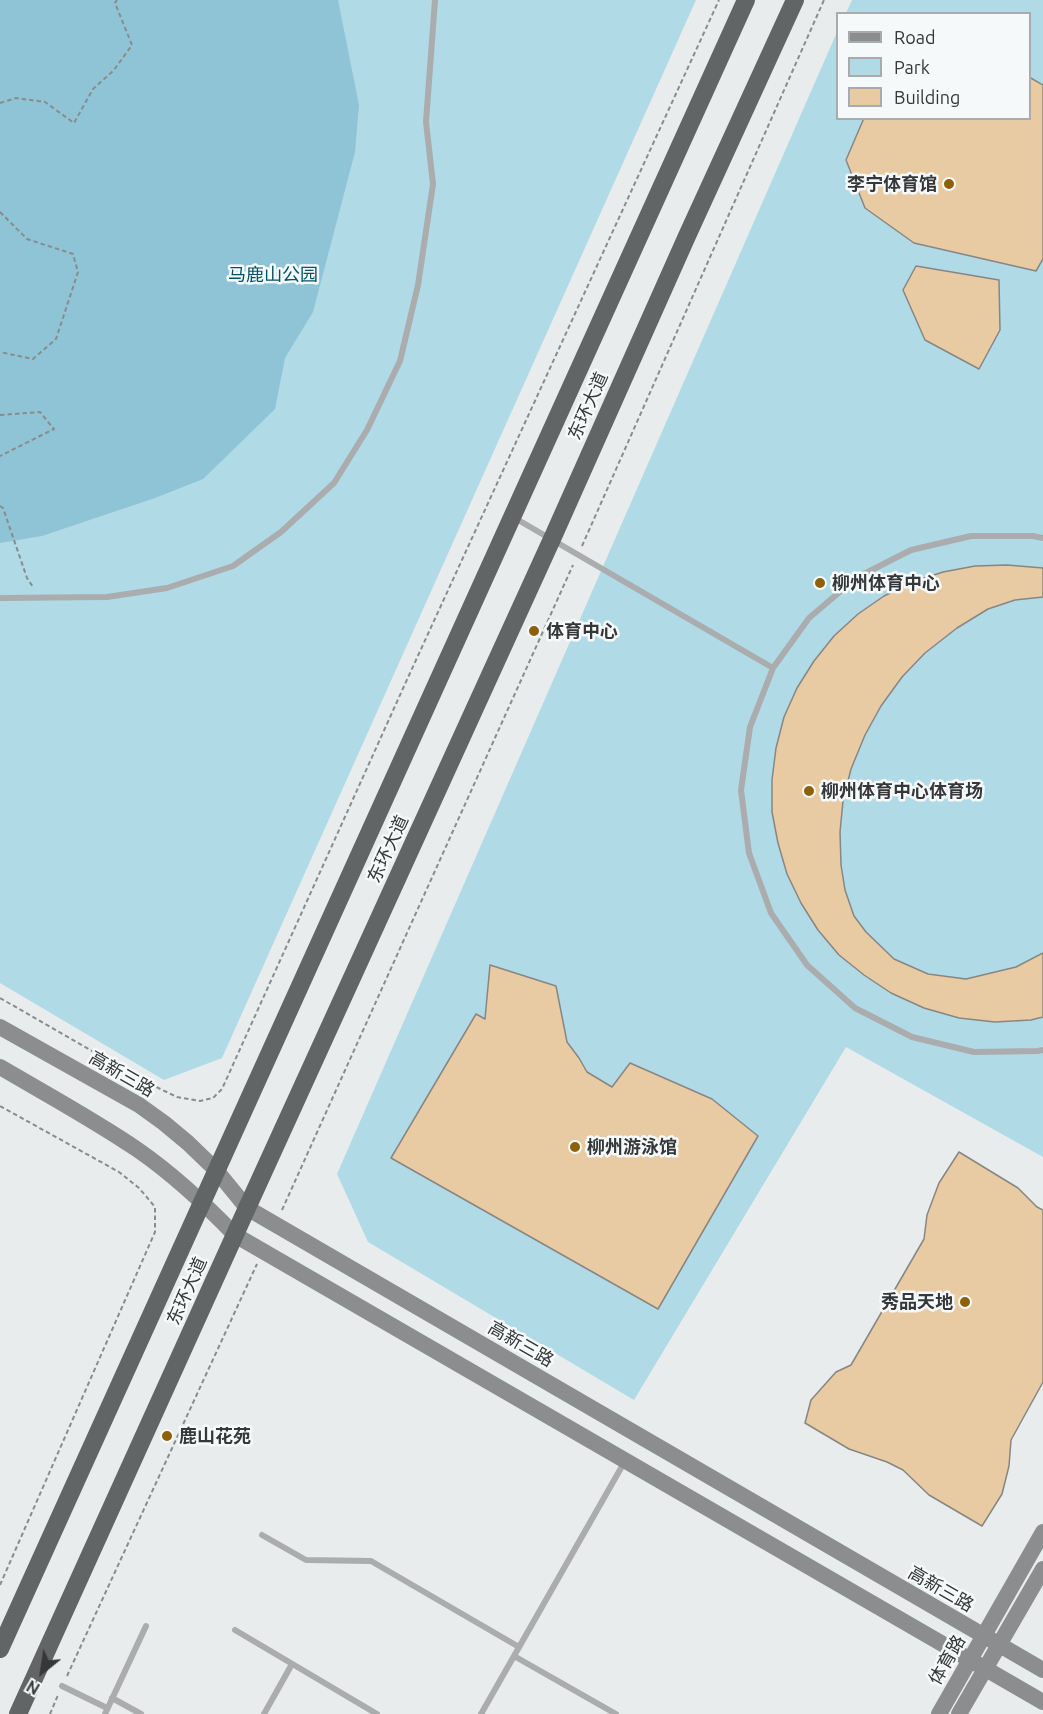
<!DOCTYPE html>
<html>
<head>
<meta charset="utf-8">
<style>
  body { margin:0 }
  #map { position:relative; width:1043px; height:1714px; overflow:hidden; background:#e8eced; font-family:Ubuntu,sans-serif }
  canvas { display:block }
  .legend { position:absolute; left:836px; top:12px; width:195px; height:108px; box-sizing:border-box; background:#f5f9fa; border:2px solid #a9abac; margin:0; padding:8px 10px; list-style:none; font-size:18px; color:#363738 }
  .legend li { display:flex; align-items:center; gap:12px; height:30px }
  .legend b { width:30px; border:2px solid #a9abac }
  .north { position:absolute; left:12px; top:1642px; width:60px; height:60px; -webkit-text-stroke:4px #f5f9fa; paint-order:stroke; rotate:210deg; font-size:16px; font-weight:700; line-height:24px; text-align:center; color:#363738 }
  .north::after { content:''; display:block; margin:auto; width:21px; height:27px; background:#363738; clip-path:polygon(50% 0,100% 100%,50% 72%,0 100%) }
</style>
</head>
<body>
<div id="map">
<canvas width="1043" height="1714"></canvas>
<ul class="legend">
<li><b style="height:8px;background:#8b8d8e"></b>Road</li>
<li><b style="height:16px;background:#b1dae7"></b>Park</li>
<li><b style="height:16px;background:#e8cba3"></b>Building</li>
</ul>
<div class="north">N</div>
</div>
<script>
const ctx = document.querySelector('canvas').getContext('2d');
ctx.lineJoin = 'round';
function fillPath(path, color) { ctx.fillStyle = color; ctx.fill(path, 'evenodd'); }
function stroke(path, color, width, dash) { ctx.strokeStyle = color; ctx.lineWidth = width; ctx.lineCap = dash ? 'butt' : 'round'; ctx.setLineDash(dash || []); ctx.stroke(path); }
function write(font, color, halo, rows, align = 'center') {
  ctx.font = font + ' Ubuntu,"Noto Sans SC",sans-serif'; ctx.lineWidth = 5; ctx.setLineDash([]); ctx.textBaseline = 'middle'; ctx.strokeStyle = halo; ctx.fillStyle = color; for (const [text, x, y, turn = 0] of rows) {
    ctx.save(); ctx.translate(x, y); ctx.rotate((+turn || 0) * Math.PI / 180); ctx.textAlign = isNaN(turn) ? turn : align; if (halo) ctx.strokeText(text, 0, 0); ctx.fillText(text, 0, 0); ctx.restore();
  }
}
fillPath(new Path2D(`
  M0,0H696L222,1058L164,1080L0,983Z
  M852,0H1043V1157L846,1047L634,1400L368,1242L337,1174L837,32L838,118H1030V14L846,13Z`), '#b1dae7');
fillPath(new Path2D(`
  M0,0H338L359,105L355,152L313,312L285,358L275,409L203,479L155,498L42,536L0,543Z`), '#8ec4d6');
const building = new Path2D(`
  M1029,77L1043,85V259L1036,271L914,243L865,208L846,160L864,118H1029Z
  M916,266L999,280L1000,330L979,369L925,340L903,290Z
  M1007,565L1043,568V597L1015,600L988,609L957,628L925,653L902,677L881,706L865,735L851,769L843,801L840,832L841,865L845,890L854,916L866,932L894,959L928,974L966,979L1016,967L1043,953V1017L1031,1020L995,1022L959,1018L924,1008L891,993L864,975L839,955L818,930L801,903L787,874L778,843L772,812V780L776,748L784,717L797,688L814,661L834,636L858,614L884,596L913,582L943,572L975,566Z
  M490,965L556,986L567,1042L579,1058L587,1072L612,1087L630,1063L712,1099L758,1136L658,1309L391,1158L476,1014L485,1019Z
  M959,1152L1018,1188L1037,1207L1043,1210V1382L1011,1440L1009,1466L1002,1494L982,1526L929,1495L903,1470L887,1462L849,1449L805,1423L811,1400L836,1372L851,1365L924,1239L927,1215L939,1183Z`);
fillPath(building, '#e8cba3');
stroke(building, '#888683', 1.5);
stroke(new Path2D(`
  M0,103L16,98L45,102L74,123L93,89L114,70L132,45L115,3L117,0
  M0,212L27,239L73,254L78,272L56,339L33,359L0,352
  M0,415L40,412L54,429L0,456
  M0,506L3,508L27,578L33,587
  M582,546L824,0
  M0,998L144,1081L177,1097L200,1101L213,1098L222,1089L405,684L719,0
  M0,1106L119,1172L139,1188L155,1207V1232L0,1585
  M282,1210L573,565
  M67,1676L257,1264
  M50,1714L58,1695`), '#898c8d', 2, [4.5, 3]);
stroke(new Path2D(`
  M513,517L773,668
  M1043,538L1033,536H971L911,550L856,578L809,618L773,668L750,727L741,790L749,853L771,913L807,965L855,1008L912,1037L974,1052L1038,1051L1043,1050
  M0,598L107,597L167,588L233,566L281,532L334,483L367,430L400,361L418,285L433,184L426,122L435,0
  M262,1535L306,1560L371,1561L519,1647
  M235,1630L377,1714
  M514,1656L616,1714
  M62,1686L107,1708
  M112,1698L141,1714
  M105,1714L146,1626
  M264,1714L292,1664
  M481,1714L625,1461`), '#aaacad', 6);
stroke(new Path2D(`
  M0,1027L139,1105L164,1123L188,1143L216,1170L247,1208L1043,1670
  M0,1067C46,1094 94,1120 138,1150C174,1175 205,1204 235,1235L1043,1702
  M939,1714L1043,1532
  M959,1714L1043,1569`), '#8b8d8e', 16);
stroke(new Path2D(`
  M0,1649L746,0
  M18,1714L247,1208L552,539L687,236L795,0`), '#616566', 18);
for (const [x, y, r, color] of [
  [949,184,6,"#8e6009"],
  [820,583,6,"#8e6009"],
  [534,631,6,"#8e6009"],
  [809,791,6,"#8e6009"],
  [575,1147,6,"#8e6009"],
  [965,1302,6,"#8e6009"],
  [167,1436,6,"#8e6009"]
]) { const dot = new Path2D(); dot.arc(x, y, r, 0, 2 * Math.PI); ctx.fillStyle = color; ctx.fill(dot); stroke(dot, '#f5f9fa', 2); }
write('bold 18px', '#363738', '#f5f9fa', [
  ["李宁体育馆",937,184,"right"],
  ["柳州体育中心",832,583],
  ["体育中心",546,631],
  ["柳州体育中心体育场",821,791],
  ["柳州游泳馆",587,1147],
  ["秀品天地",953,1302,"right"],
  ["鹿山花苑",179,1436]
], 'left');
write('18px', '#035265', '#f5f9fa', [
  ["马鹿山公园",273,275]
]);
write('18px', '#363738', '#f5f9fa', [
  ["东环大道",588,406,-66],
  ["东环大道",388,849,-65],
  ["高新三路",122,1074,30],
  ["东环大道",187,1291,-66],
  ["高新三路",521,1344,30],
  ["高新三路",941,1589,30],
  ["体育路",947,1660,-60]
]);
</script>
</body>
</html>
